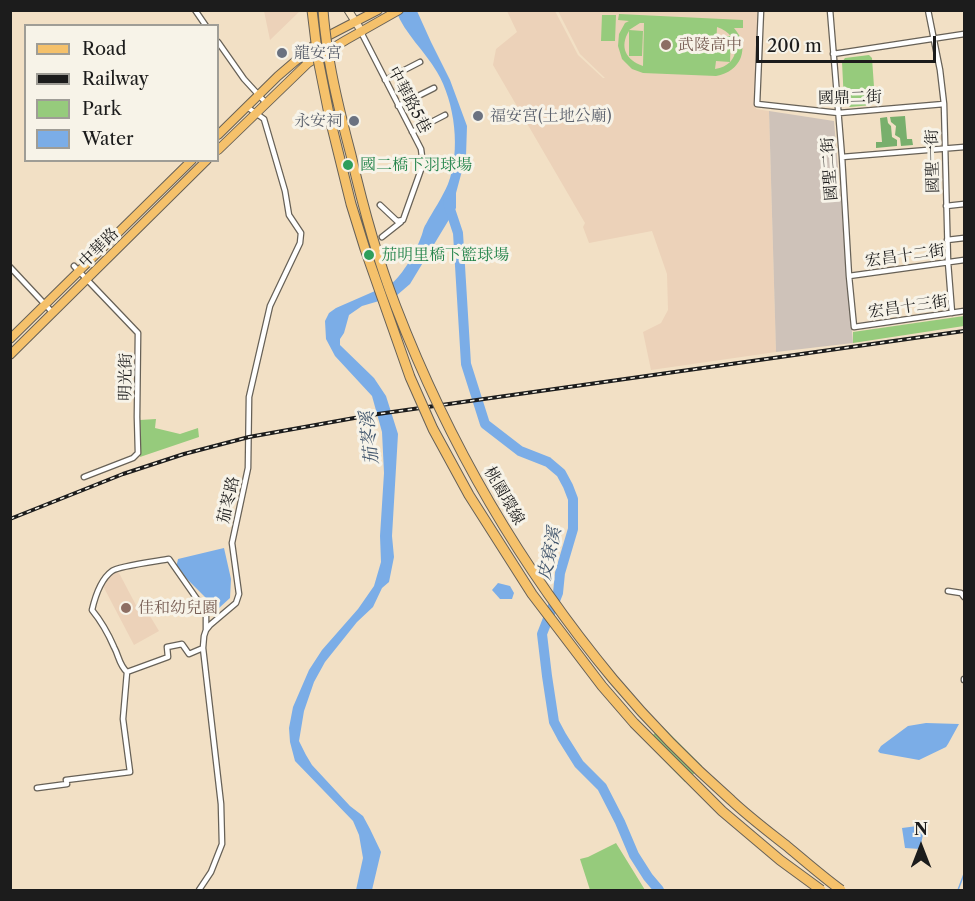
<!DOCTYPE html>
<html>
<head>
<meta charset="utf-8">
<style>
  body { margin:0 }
  #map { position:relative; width:975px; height:901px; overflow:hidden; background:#f2e0c5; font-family:"Libre Caslon Text",serif }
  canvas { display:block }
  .frame { position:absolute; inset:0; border:12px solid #1c1c1c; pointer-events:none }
  .legend { position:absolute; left:24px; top:24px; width:195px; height:138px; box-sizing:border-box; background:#f7f3e8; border:2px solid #9f9d96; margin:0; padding:8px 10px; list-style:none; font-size:18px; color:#1c1c1c }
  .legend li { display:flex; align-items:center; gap:12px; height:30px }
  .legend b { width:30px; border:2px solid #9f9d96 }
  .north { position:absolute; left:891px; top:817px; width:60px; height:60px; -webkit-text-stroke:4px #f7f3e8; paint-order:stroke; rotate:0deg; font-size:16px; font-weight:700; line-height:24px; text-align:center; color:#1c1c1c }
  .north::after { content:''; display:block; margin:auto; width:21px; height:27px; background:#1c1c1c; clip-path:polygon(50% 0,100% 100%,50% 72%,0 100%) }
  .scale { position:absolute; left:756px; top:36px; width:180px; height:27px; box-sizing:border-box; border:3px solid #1c1c1c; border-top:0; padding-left:8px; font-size:18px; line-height:21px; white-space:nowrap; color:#1c1c1c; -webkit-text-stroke:4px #f7f3e8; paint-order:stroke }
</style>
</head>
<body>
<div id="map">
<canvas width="975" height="901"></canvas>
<div class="frame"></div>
<ul class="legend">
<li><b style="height:8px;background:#f5c16b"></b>Road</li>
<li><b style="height:8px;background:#1c1c1c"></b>Railway</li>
<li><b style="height:16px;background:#96cb7c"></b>Park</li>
<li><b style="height:16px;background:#7bade7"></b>Water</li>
</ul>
<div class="north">N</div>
<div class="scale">200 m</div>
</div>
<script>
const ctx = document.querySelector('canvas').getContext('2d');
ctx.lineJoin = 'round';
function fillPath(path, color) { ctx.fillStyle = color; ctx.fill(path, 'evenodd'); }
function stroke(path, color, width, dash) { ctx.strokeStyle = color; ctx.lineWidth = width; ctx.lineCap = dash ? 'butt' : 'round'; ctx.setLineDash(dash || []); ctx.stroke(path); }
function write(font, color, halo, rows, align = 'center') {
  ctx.font = font + ' "Libre Caslon Text","Noto Serif TC",serif'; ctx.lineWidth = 6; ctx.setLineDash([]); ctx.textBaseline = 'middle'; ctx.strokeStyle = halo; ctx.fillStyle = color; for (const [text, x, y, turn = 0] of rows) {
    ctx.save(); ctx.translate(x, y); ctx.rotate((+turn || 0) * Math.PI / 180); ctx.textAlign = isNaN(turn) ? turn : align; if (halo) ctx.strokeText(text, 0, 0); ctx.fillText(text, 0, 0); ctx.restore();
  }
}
fillPath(new Path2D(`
  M264,11V10L300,11L270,40Z
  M507,11H555L578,55L603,78H605L580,54L558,11H757L756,109L769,111L776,352L651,370L643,332L661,323L668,310L667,274L652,231L589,243L583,227L585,223L493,65L496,49L517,32Z
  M118,571L138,609L144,606L159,631L134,645L103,586L114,572Z`), '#ecd2b9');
fillPath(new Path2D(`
  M769,111L834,121L853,343L776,352Z`), '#cec2b9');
fillPath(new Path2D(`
  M619,14L743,20V28H734C751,47 741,72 716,76L643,73L632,69L622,59L618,46L619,34L625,23L629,21L618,20ZM640,23H644L643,66C626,60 619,47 629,31V56H642L643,31L629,30ZM717,27C742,35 742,65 715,69L716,61L730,62L731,36H717L716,47Z
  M602,15H616L615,41H601Z
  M869,55L872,58L875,101L872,105L850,107L844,102L842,62L845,58Z
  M964,316V326L853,343V332Z
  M156,419L155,428L180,434L198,428L199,437L140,457L141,450L140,420Z
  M662,726L702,766L685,782L646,742Z
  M616,843L645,890H590L580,859L588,857Z`), '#96cb7c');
fillPath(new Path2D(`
  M905,116L907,139H912L913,145L901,146L900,138L895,135L896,126L891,122L890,117Z
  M887,117L888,123L891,126L892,137L897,140V146L876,148V142H882L880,118Z`), '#78af6c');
fillPath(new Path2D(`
  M396,11H417L431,42L450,80L467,126L466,156L456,193V208L410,284L396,296L362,306L349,315L344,333L340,339V345L374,378L386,396L398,434L392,536L394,557L389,582L382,588L373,607L357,622L325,662L314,682L304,711L299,741L306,755L312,765L350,806L363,816L370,829L381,852L372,890H356L363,858L359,835L353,821L295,761L290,742L289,728L293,707L309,670L322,650L358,609L374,586L381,562L380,536L384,473L382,432L372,396L335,356L326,339L325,321L329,313L336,308L391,284C403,275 416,251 421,237C423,233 423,228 426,224C433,211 442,198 448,184C461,151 455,102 437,72C424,50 405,34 396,11Z
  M224,548L231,579L230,598L219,608L213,616L211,603L176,568L178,559Z
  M498,583L510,586L514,593L512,599H500L492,590Z
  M926,723L959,724L948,744L946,747L919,760L880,753L878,751L881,746L908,726Z
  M925,825L920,849L905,848L902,828Z`), '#7bade7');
stroke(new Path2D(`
  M958,890L964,874`), '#7bade7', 1.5);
stroke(new Path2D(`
  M448,203L458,233L466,364L485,424L520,451L548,462L561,473L568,486L573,499V529L560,573L558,593L542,634L547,676L554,722L562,737L579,764L602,787L620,822L634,855L648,877L659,890`), '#7bade7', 10);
const street = new Path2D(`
  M195,10L206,26
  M761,10L757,104L839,113L944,104
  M830,10L842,157L849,276L854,327L964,311
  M928,10L940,70L944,104L948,262L952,313
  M361,32L421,149L423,164L403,220L397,221L380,205
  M218,42L244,79L266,103
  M833,54L964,34
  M385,80L420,62
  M398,106L434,88
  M412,132L445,115
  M842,157L964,147
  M946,206L964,204
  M382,237L401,222
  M947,240L964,238
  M74,266L138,333L137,417L138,453L133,458L84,477
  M10,267L53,313
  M849,276L964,260
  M948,591L961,593L964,597
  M127,672C119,665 119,656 114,647C108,633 101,621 92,610C95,597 101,579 112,571C118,566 159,561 169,559L206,612V630
  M964,680V679
  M37,788L67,784L66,780L130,772L123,719L127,672L168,657L167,647L182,644L189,654L203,648
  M199,890L211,872L222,844L221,804L203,648L204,636L206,630L210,625L236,603L239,594L232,543L248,468L249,397L270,306L300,243L301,233L289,215L285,191L264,119L247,107`);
const secondary = new Path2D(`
  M348,10L362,32`);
const primary = new Path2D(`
  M218,135L278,76L320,40L378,10
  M218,150L308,63L346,40L399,10
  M10,339L192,160
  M10,355L207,160`);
stroke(street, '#676157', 7);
stroke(secondary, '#676157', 9);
stroke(primary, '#676157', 10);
stroke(street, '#fff', 4.5);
stroke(secondary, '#fbe6c4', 7);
stroke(primary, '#f5c16b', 8);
const rail = new Path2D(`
  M10,519L123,474L184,454L249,437L371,415L964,331`);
stroke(rail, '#1c1c1c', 4);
stroke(rail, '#f7f3e8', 1.5, [4.5]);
const highwayBridge = new Path2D(`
  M312,10L318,59L330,119L351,204L365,249L410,377L433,429L469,495L532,594L602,686L634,723L722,811L780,860L821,890
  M323,10C324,24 326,39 328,52C333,87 342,121 351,155C363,207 377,258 396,307C448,442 521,568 613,679C649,722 689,763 731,800C749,817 769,832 788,847C806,862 823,877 841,890`);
stroke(highwayBridge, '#676157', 11, []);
stroke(highwayBridge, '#f5c16b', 9);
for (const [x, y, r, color] of [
  [666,45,6,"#8d6e63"],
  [282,53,6,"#6b7280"],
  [478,116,6,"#6b7280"],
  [354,121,6,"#6b7280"],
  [348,165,6,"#2e9e5b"],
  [369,255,6,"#2e9e5b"],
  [126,608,6,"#8d6e63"]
]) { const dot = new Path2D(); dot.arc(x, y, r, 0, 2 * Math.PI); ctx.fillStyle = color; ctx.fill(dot); stroke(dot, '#f7f3e8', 2); }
write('16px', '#785e54', '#f7f3e8', [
  ["武陵高中",678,45],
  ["佳和幼兒園",138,608]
], 'left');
write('16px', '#5b616d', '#f7f3e8', [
  ["龍安宮",294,53],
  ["福安宮(土地公廟)",490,116],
  ["永安祠",342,121,"right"]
], 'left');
write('16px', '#1c1c1c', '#f7f3e8', [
  ["國鼎二街",850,98,-1],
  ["中華路5巷",409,100,62],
  ["國聖一街",933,161,-91],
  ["國聖二街",830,169,-94],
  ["中華路",99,248,-45],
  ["宏昌十二街",905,256,-8],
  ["宏昌十三街",908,307,-8],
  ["明光街",126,377,-89],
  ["桃園環線",504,496,60],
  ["茄苳路",229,500,-77]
]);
write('16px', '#27864d', '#f7f3e8', [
  ["國二橋下羽球場",360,165],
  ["茄明里橋下籃球場",381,255]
], 'left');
write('italic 18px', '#42566d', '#f7f3e8', [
  ["茄苳溪",370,438,-96],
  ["皮寮溪",550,554,-78]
]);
</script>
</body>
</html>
